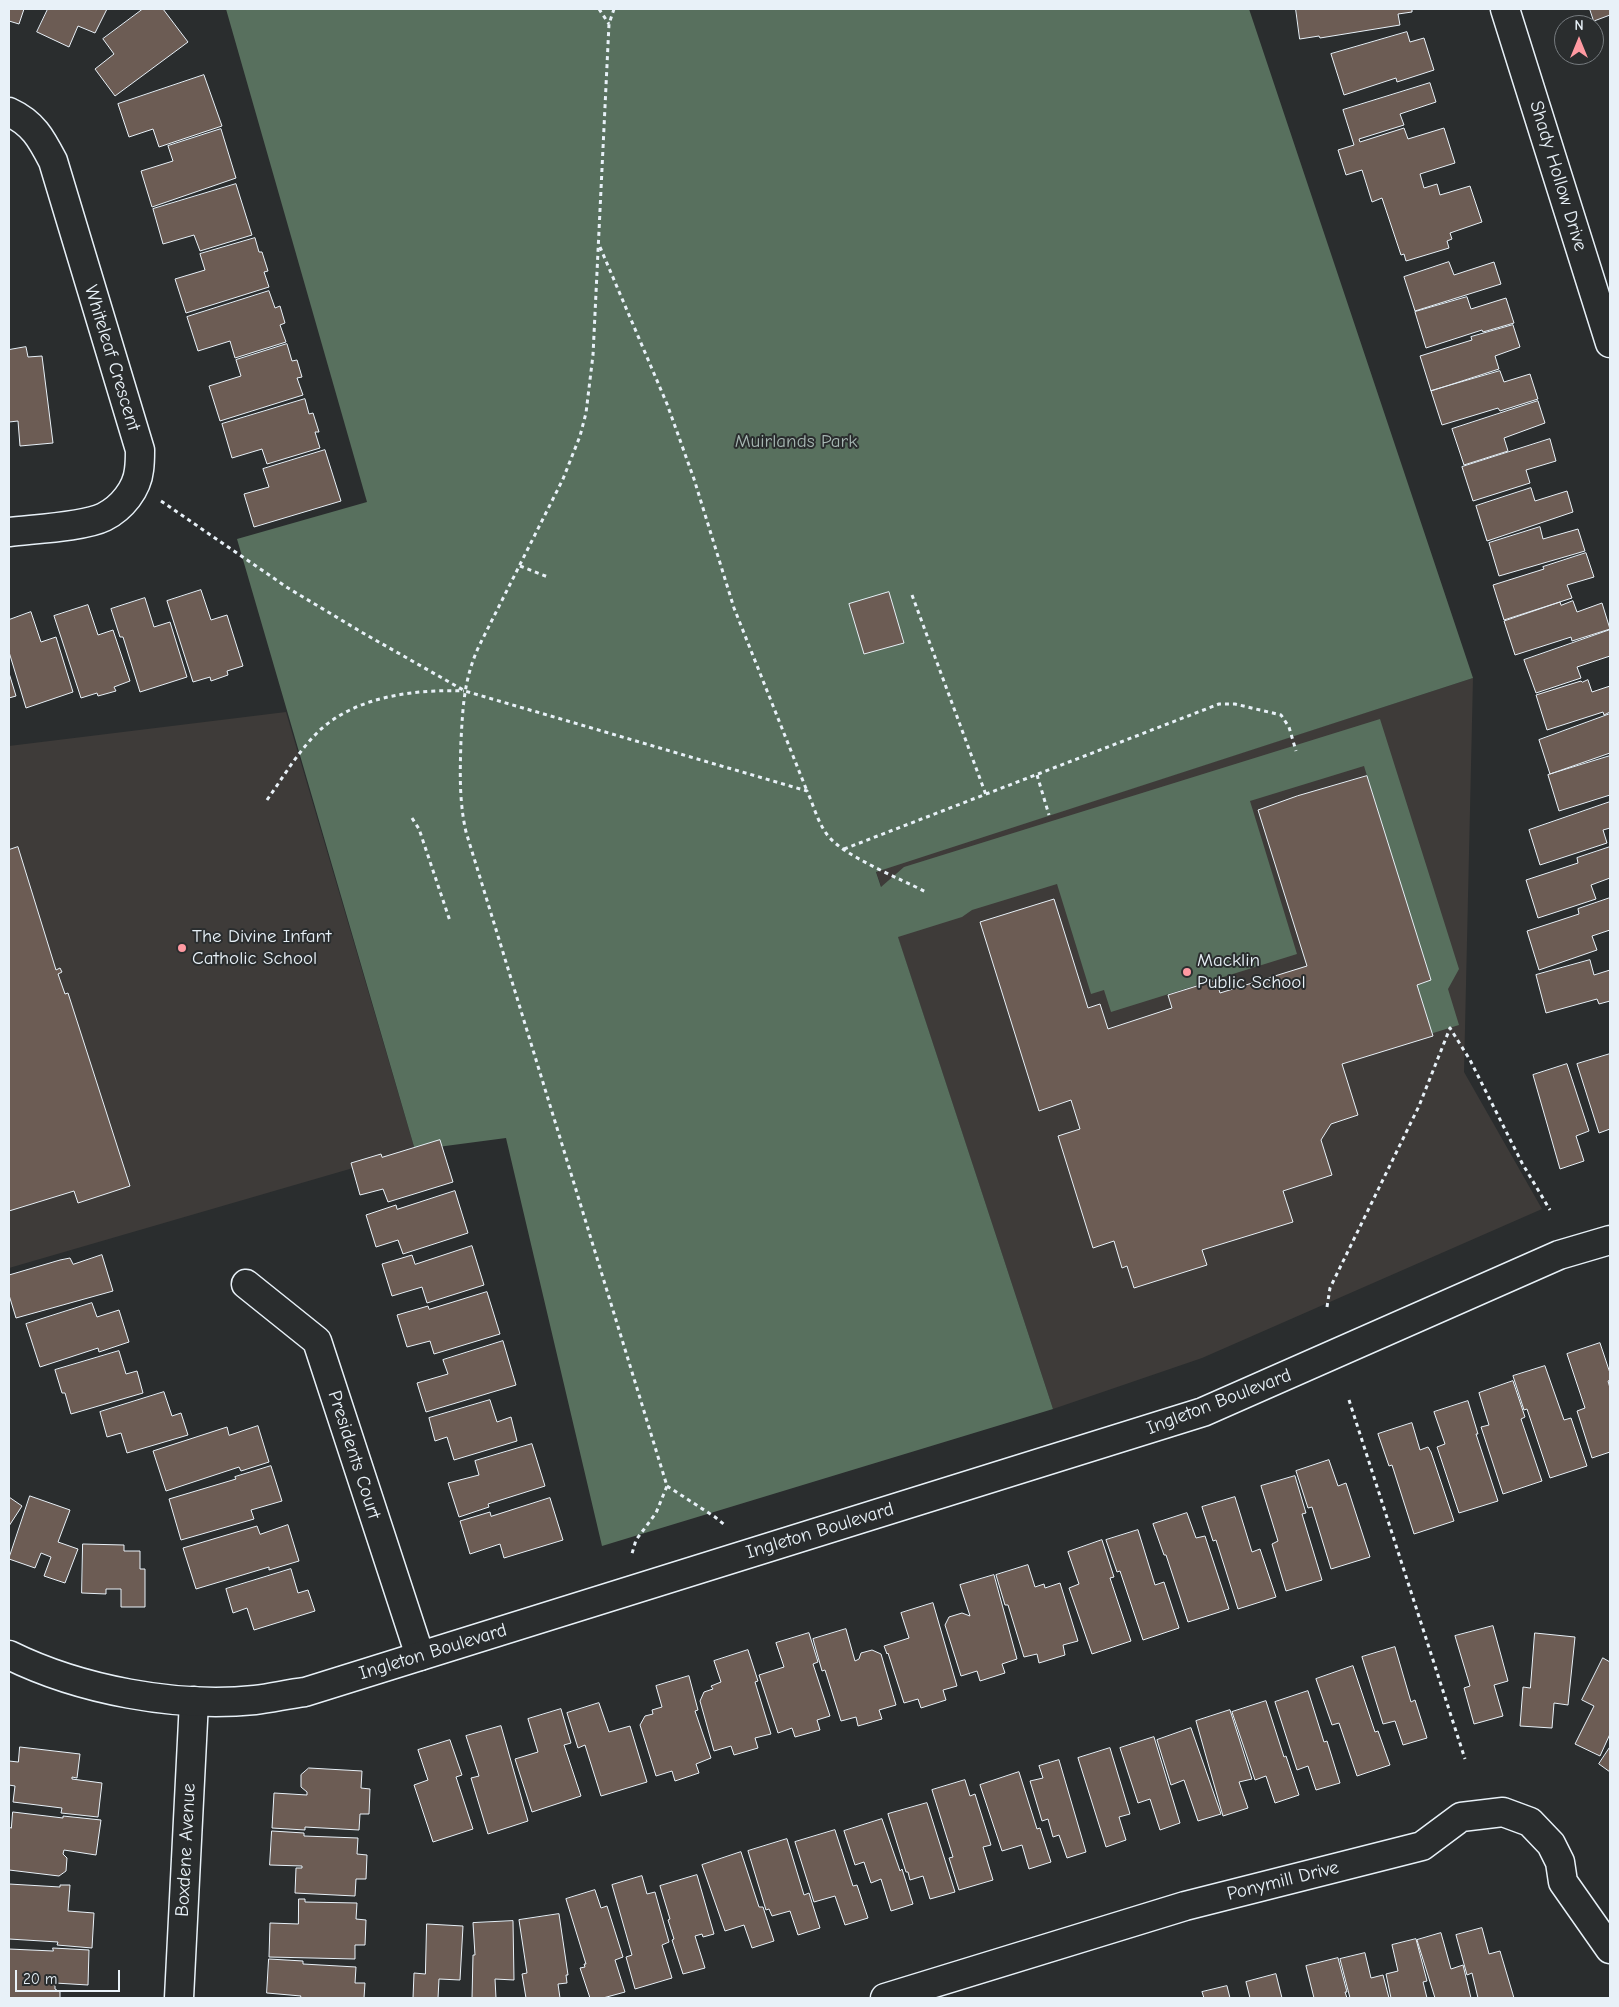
<!DOCTYPE html>
<html>
<head>
<meta charset="utf-8">
<style>
  body { margin:0 }
  #map { position:relative; width:1619px; height:2007px; overflow:hidden; background:#2a2d2e; font-family:"Comic Neue",sans-serif }
  canvas { display:block }
  .frame { position:absolute; inset:0; border:10px solid #e8f1f8; pointer-events:none }
  .north { position:absolute; left:1554px; top:15px; width:50px; height:50px; box-sizing:border-box; background:#2a2d2e; border:1px solid #767b7f; border-radius:50%; rotate:0deg; font-size:14px; font-weight:700; line-height:20px; text-align:center; color:#e8f1f8 }
  .north::after { content:''; display:block; margin:auto; width:18px; height:22px; background:#ff9aa2; clip-path:polygon(50% 0,100% 100%,50% 72%,0 100%) }
  .scale { position:absolute; left:15px; top:1970px; width:105px; height:22px; box-sizing:border-box; border:2px solid #e8f1f8; border-top:0; padding-left:6px; font-size:15px; line-height:18px; white-space:nowrap; color:#e8f1f8; -webkit-text-stroke:4px #2a2d2e; paint-order:stroke }
</style>
</head>
<body>
<div id="map">
<canvas width="1619" height="2007"></canvas>
<div class="frame"></div>
<div class="north">N</div>
<div class="scale">20 m</div>
</div>
<script>
const ctx = document.querySelector('canvas').getContext('2d');
ctx.lineJoin = 'round';
function fillPath(path, color) { ctx.fillStyle = color; ctx.fill(path, 'evenodd'); }
function stroke(path, color, width, dash) { ctx.strokeStyle = color; ctx.lineWidth = width; ctx.lineCap = dash ? 'butt' : 'round'; ctx.setLineDash(dash || []); ctx.stroke(path); }
function write(font, color, halo, rows, align = 'center') {
  ctx.font = font + ' "Comic Neue",sans-serif'; ctx.lineWidth = 4; ctx.setLineDash([]); ctx.textBaseline = 'middle'; ctx.strokeStyle = halo; ctx.fillStyle = color; for (const [text, x, y, turn = 0] of rows) {
    ctx.save(); ctx.translate(x, y); ctx.rotate((+turn || 0) * Math.PI / 180); ctx.textAlign = isNaN(turn) ? turn : align; if (halo) ctx.strokeText(text, 0, 0); ctx.fillText(text, 0, 0); ctx.restore();
  }
}
fillPath(new Path2D(`
  M1473,678L1464,1072L1542,1209L1202,1358L1053,1409L876,871Z
  M286,712L415,1150L9,1268V746Z`), '#3e3b39');
fillPath(new Path2D(`
  M226,9H1249L1473,678L876,872L881,887L904,867L1380,719L1459,969L1448,989L1459,1025L1430,1034L1405,953L1420,948L1364,766L1250,801L1297,954L1111,1012L1104,990L1091,994L1057,884L972,910L962,917L898,937L1053,1409L602,1546L506,1138L415,1150L237,539L367,502Z`), '#58705e');
const building = new Path2D(`
  M9,9H24L19,24L9,21Z
  M48,9H107L95,33L78,26L69,47L37,32Z
  M143,9H163L188,42L115,96L95,69L114,54L103,39Z
  M1296,9H1412V12L1398,14L1400,25L1320,38L1319,36L1300,39Z
  M1590,9H1610V15L1594,21Z
  M1407,32L1410,42L1424,38L1434,70L1397,82L1396,78L1344,95L1331,54Z
  M204,75L222,126L159,147L153,129L129,137L118,104Z
  M1430,83L1436,102L1400,114L1404,125L1359,139L1360,142L1404,128L1408,139L1444,128L1455,163L1420,174L1424,188L1437,184L1440,195L1470,186L1482,222L1450,233L1452,239L1447,241L1449,248L1406,261L1404,254L1401,255L1382,198L1372,202L1362,170L1346,175L1338,150L1354,145L1343,110Z
  M221,129L236,178L152,207L141,171L173,161L168,146Z
  M236,184L252,235L200,251L194,235L163,244L153,209Z
  M255,238L259,252H262L268,271L264,272L269,287L186,313L175,279L205,270L200,254Z
  M1449,262L1454,275L1494,262L1501,284L1415,311L1404,277Z
  M269,291L275,308L280,306L285,323L280,325L286,342L235,358L230,341L198,351L187,317Z
  M1467,297L1471,309L1506,298L1514,323L1483,332L1482,330L1426,348L1415,312Z
  M1513,325L1520,347L1495,356L1499,369L1431,391L1420,356L1472,340L1471,337Z
  M287,344L292,361L297,360L302,377L297,378L303,395L220,421L209,386L241,376L236,360Z
  M26,347L28,357L42,356L53,443L20,446L18,421L9,422V350Z
  M1500,371L1504,382L1530,374L1538,399L1500,411L1498,408L1442,425L1431,391Z
  M305,399L309,414L313,413L319,432H315L320,448L267,464L262,449L232,458L222,424Z
  M1538,401L1545,423L1504,438L1508,451L1464,465L1452,429Z
  M1550,439L1556,461L1526,470L1530,483L1473,501L1462,467Z
  M325,450L341,501L254,527L244,494L269,487L263,469Z
  M1531,488L1535,501L1567,491L1573,512L1487,541L1476,506Z
  M1540,527L1543,539L1578,529L1585,551L1499,576L1489,543Z
  M1586,553L1594,577L1567,585L1572,598L1504,620L1493,585L1544,569L1543,567Z
  M201,590L211,620L227,615L243,666L227,671L228,675L211,681L210,677L193,682L167,601Z
  M889,592L904,643L864,654L849,604Z
  M145,598L154,627L170,622L187,677L140,692L123,637H120L111,609Z
  M1573,601L1577,612L1602,603L1610,629L1572,641L1571,637L1515,655L1504,621L1560,602L1561,605Z
  M88,605L98,635L113,630L130,681L114,687L116,691L98,696L97,693L81,698L54,616Z
  M31,612L41,642L56,637L73,692L26,708L9,652V620Z
  M1610,630V656L1577,667L1581,678L1536,693L1524,660Z
  M9,673L16,696L9,698Z
  M1588,680L1592,692L1610,686V712L1604,715L1603,712L1547,730L1536,695L1581,681L1582,682Z
  M1610,714V753L1550,774L1539,740Z
  M1610,756V795L1559,811L1548,775Z
  M1367,776L1431,980L1417,985L1433,1036L1342,1064L1358,1115L1331,1124L1321,1140L1332,1175L1283,1191L1293,1222L1202,1250L1207,1265L1134,1288L1127,1266L1122,1268L1114,1241L1093,1248L1058,1136L1080,1129L1071,1100L1039,1111L980,922L1054,899L1088,1008L1100,1004L1108,1029L1172,1008L1168,995L1216,980L1220,993L1307,966L1258,810L1297,796Z
  M1610,802V828L1603,830L1607,843L1540,865L1529,830Z
  M18,847L56,970L60,968L62,972L58,974L65,994L68,993L130,1186L78,1203L74,1191L9,1211V850Z
  M1610,847V878L1591,885L1596,899L1538,918L1526,880L1578,863L1577,858Z
  M1610,898V930L1592,936L1597,950L1539,970L1527,931L1579,914L1578,909Z
  M1590,960L1594,975L1610,970V1001L1599,1004L1597,999L1546,1013L1536,975Z
  M1610,1054V1129L1599,1133L1577,1064Z
  M1567,1064L1589,1131L1576,1136L1584,1161L1560,1169L1533,1075Z
  M440,1140L453,1182L388,1202L383,1189L360,1195L351,1163L381,1154L382,1157Z
  M455,1191L468,1233L403,1254L398,1240L376,1247L366,1215L396,1205L397,1209Z
  M472,1246L484,1285L427,1303L422,1287L392,1296L382,1264L412,1255L415,1264Z
  M102,1255L113,1291L16,1318L9,1295V1275L60,1260L70,1258L73,1264Z
  M487,1292L500,1334L434,1354L430,1341L407,1347L397,1315L428,1306L429,1309Z
  M92,1303L97,1317L119,1310L129,1342L99,1352L98,1348L40,1367L26,1324Z
  M503,1341L516,1385L426,1412L417,1383L448,1374L443,1360Z
  M1600,1343L1610,1373V1380L1608,1381L1610,1388V1452L1592,1458L1577,1411L1585,1408L1567,1354Z
  M119,1351L126,1374L137,1371L143,1393L71,1414L65,1393H62L55,1370Z
  M1545,1366L1564,1420L1571,1418L1587,1466L1550,1478L1527,1409L1524,1410L1513,1376Z
  M1513,1381L1525,1417L1521,1419L1542,1481L1503,1494L1481,1427L1489,1425L1479,1393Z
  M164,1392L172,1416L181,1413L188,1435L127,1453L121,1433L107,1437L100,1412Z
  M490,1400L497,1422L511,1417L517,1441L454,1460L447,1437L435,1441L429,1418Z
  M1468,1401L1478,1434H1476L1498,1501L1459,1513L1437,1447L1445,1444L1434,1412Z
  M1412,1423L1420,1450L1428,1447L1431,1452L1454,1521L1414,1534L1392,1465L1389,1466L1378,1434Z
  M258,1426L269,1462L241,1471L239,1467L166,1491L153,1451L227,1427L229,1435Z
  M532,1444L545,1486L488,1504L489,1507L459,1517L448,1483L479,1475L475,1461Z
  M1329,1460L1338,1486L1346,1483L1370,1557L1331,1569L1312,1507L1308,1508L1296,1471Z
  M271,1466L282,1501L251,1510L254,1519L181,1540L169,1499L236,1479L235,1477Z
  M1295,1476L1306,1513L1302,1514L1322,1580L1286,1591L1272,1544L1278,1541L1261,1486Z
  M30,1496L70,1510L58,1542L78,1549L65,1583L44,1576L51,1557L41,1553L35,1568L9,1559Z
  M9,1497L22,1506L9,1526Z
  M1235,1497L1252,1552L1260,1549L1276,1597L1238,1609L1216,1540L1213,1541L1202,1507Z
  M550,1498L563,1540L504,1558L500,1544L470,1554L460,1521L490,1512L491,1516Z
  M1187,1513L1196,1538L1205,1536L1229,1609L1188,1622L1166,1555H1164L1153,1524Z
  M288,1525L299,1561L269,1570V1567L196,1589L183,1548L257,1526L260,1534Z
  M1138,1530L1155,1585L1164,1582L1179,1628L1143,1640L1120,1571L1117,1572L1106,1540Z
  M1102,1540L1114,1577L1110,1578L1131,1641L1092,1654L1069,1588L1079,1584L1068,1552Z
  M83,1544L124,1545V1551H140V1569H145V1607H121V1589H106V1594L82,1593Z
  M1028,1565L1035,1587L1044,1584L1045,1588L1060,1583L1078,1641L1063,1645L1065,1655L1039,1663L1037,1654L1024,1657L1008,1605H1005L996,1575Z
  M291,1569L298,1593L308,1590L315,1611L254,1630L247,1608L233,1613L226,1589Z
  M994,1575L1017,1659L1002,1664L1005,1673L980,1681L977,1671L961,1676L945,1625L949,1617L962,1613L970,1616L960,1585Z
  M933,1603L957,1686L943,1690L946,1700L921,1708L918,1699L904,1703L888,1653L887,1654L884,1646L909,1638L901,1613Z
  M1493,1626L1508,1681L1494,1685L1503,1716L1474,1724L1464,1688L1470,1686L1455,1636Z
  M846,1629L855,1661L859,1659L861,1653L872,1650L881,1654L896,1705L879,1710L882,1719L858,1726L856,1717L841,1721L825,1670L822,1671L813,1639Z
  M809,1633L818,1662L813,1664L830,1716L817,1720L820,1730L795,1737L792,1728L778,1733L759,1675L784,1667L776,1643Z
  M1535,1633L1575,1637L1568,1705L1554,1703L1552,1728L1520,1726L1523,1687L1530,1688Z
  M1395,1647L1411,1702L1415,1700L1427,1738L1403,1745L1395,1721L1383,1724L1362,1657Z
  M748,1650L758,1681L755,1682L771,1734L755,1738L758,1748L734,1755L731,1746L714,1751L700,1701L704,1692L713,1689L711,1686L721,1682L714,1661Z
  M1603,1658L1610,1662V1734L1600,1756L1575,1744L1594,1706L1582,1700Z
  M1353,1666L1375,1732L1378,1731L1390,1765L1357,1776L1339,1723L1332,1725L1316,1679Z
  M689,1676L698,1710L695,1711L711,1758L696,1764L699,1773L675,1781L672,1771L656,1776L640,1725L645,1716L653,1714L652,1710L662,1707L656,1686Z
  M1308,1691L1324,1742L1327,1741L1340,1783L1316,1790L1308,1766L1297,1770L1275,1702Z
  M1266,1701L1284,1757L1286,1756L1299,1795L1275,1803L1266,1776L1255,1780L1232,1712Z
  M599,1703L609,1732L630,1726L647,1782L601,1796L585,1745L578,1748L567,1713Z
  M561,1709L571,1743L564,1745L581,1796L532,1812L515,1759L538,1752L528,1719Z
  M1230,1710L1252,1779L1239,1782L1248,1808L1223,1816L1196,1721Z
  M501,1726L528,1821L488,1834L471,1778L479,1776L466,1736Z
  M1191,1728L1221,1814L1198,1821L1184,1780L1171,1785L1157,1740Z
  M1154,1737L1180,1823L1160,1830L1150,1799L1138,1803L1120,1748Z
  M450,1740L462,1775L456,1777L473,1829L433,1842L414,1785L428,1780L418,1750Z
  M20,1747L80,1754L77,1778L72,1777V1779L102,1783L98,1817L61,1813L62,1808L13,1802L15,1786L9,1785V1761L18,1762Z
  M1610,1747V1772L1599,1764Z
  M1110,1748L1130,1814L1119,1817L1126,1840L1106,1847L1078,1758Z
  M1059,1760L1086,1852L1067,1858L1059,1835L1053,1837L1048,1819L1042,1821L1030,1781L1043,1778L1039,1766Z
  M309,1768L362,1771L361,1788L370,1789L369,1814H360L359,1830L305,1827V1830L272,1828L274,1793L307,1795V1792L301,1787V1775Z
  M1019,1772L1037,1829L1040,1828L1051,1862L1029,1869L1022,1845L1002,1851L980,1785Z
  M965,1780L970,1796L975,1794L991,1845L983,1847L993,1880L959,1890L949,1858L953,1857L932,1790Z
  M927,1803L955,1892L930,1899L923,1876L910,1880L908,1872H906L888,1814Z
  M13,1812L63,1818V1816L101,1820L96,1855L64,1850L63,1854L67,1858L66,1871L59,1876L9,1870V1827L11,1828Z
  M882,1819L900,1871L902,1869L913,1904L891,1911L881,1879L871,1883L864,1862L855,1865L844,1831Z
  M835,1830L853,1886L857,1885L868,1918L845,1925L835,1896L814,1902L795,1842Z
  M272,1831L304,1833V1836L358,1838L357,1854L367,1855L366,1879H356L355,1896L295,1893L296,1868H302V1866L270,1865Z
  M787,1839L804,1895L809,1893L820,1928L798,1935L790,1911L772,1916L769,1909L766,1910L748,1851Z
  M741,1852L759,1907H763L774,1941L752,1948L744,1925L725,1931L702,1865Z
  M697,1875L714,1934L703,1937L702,1934L695,1936L705,1968L683,1974L672,1940L674,1939L668,1920L670,1919L660,1886Z
  M642,1876L647,1894L655,1892L669,1942L662,1945L672,1978L635,1989L626,1957L632,1955L612,1885Z
  M9,1884L60,1887V1885H70L68,1911L94,1913L92,1948L57,1945L58,1942L9,1939Z
  M595,1890L601,1908L607,1906L623,1957L615,1960L625,1992L603,1998H590L580,1968L585,1967L584,1964H586L566,1899Z
  M299,1899H305V1902L357,1903L356,1919L366,1920L365,1945H355V1959L269,1957L270,1923L298,1924Z
  M559,1914L568,1975H566L567,1983L558,1984L560,1998H526L522,1974L527,1973L519,1920Z
  M513,1921L514,1980L495,1979L496,1998H472L473,1955H475L473,1923Z
  M427,1924L463,1926L460,1980L439,1979L438,1998H413L414,1973L425,1974Z
  M1482,1928L1489,1954L1500,1951L1514,1998H1478L1472,1973L1467,1975L1456,1935Z
  M1441,1933L1451,1969L1463,1965L1471,1998H1435L1417,1940Z
  M1416,1939L1427,1981L1423,1982L1427,1998H1391L1386,1974L1398,1971L1392,1945Z
  M53,1948L89,1950L88,1985L55,1983V1989L60,1992V1998H9V1949L53,1951Z
  M1365,1953L1371,1978L1383,1975L1389,1998H1350L1340,1959Z
  M1338,1958L1347,1992H1345L1347,1998H1314L1306,1966Z
  M269,1959L303,1961V1964L356,1967L355,1983H365L364,1998H300L301,1996L267,1993Z
  M1276,1974L1282,1998H1250L1246,1982Z
  M1227,1986L1230,1998H1204L1202,1992Z`);
fillPath(building, '#6c5c54');
stroke(building, '#e8f1f8', 1);
const minor = new Path2D(`
  M1505,9L1610,343
  M9,112C33,123 41,138 53,161L140,450C140,457 140,463 139,470C137,489 122,508 104,517C84,527 33,529 9,532
  M246,1284L317,1341L420,1656
  M179,1998L194,1701
  M885,1998L1185,1906L1422,1846L1461,1817L1503,1812L1530,1822L1551,1844L1560,1862L1563,1882L1610,1949`);
const tertiary = new Path2D(`
  M9,1655C80,1690 176,1708 255,1700C272,1698 288,1694 305,1692L1203,1412L1559,1255L1610,1240`);
stroke(minor, '#e8f1f8', 31);
stroke(tertiary, '#e8f1f8', 31);
stroke(new Path2D(`
  M599,9L609,24
  M614,9L609,24L593,355L586,413L580,436L563,479L479,646C464,679 463,705 461,740C460,772 459,801 466,832L667,1486L656,1513L636,1540L631,1557
  M600,247L667,404L694,479L734,608L807,791
  M161,501L288,588L363,633L465,691L807,791C814,806 818,824 829,837C846,857 901,879 926,892
  M520,566L548,577
  M912,595L986,795
  M1037,775L1049,815
  M267,800C284,776 299,750 320,730C357,696 416,689 464,691
  M412,818L419,829L450,921
  M844,849L1219,704H1235L1281,715L1289,727L1296,751
  M1327,1307L1330,1288L1419,1106L1450,1028L1470,1060L1522,1163L1550,1210
  M1349,1400L1465,1759
  M667,1486L715,1517L726,1526`), '#e8f1f8', 3, [4, 4]);
stroke(minor, '#2a2d2e', 28);
stroke(tertiary, '#2a2d2e', 28);
for (const [x, y, r, color] of [
  [182,948,5,"#ff9aa2"],
  [1187,972,5,"#ff9aa2"]
]) { const dot = new Path2D(); dot.arc(x, y, r, 0, 2 * Math.PI); ctx.fillStyle = color; ctx.fill(dot); stroke(dot, '#2a2d2e', 2); }
write('19px', '#e8f1f8', '#2a2d2e', [
  ["Shady Hollow Drive",1558,176,73],
  ["Whiteleaf Crescent",112,358,73],
  ["Ingleton Boulevard",1219,1402,-21],
  ["Presidents Court",354,1455,72],
  ["Ingleton Boulevard",820,1531,-17],
  ["Ingleton Boulevard",433,1652,-17],
  ["Boxdene Avenue",186,1850,-87],
  ["Ponymill Drive",1283,1881,-14]
]);
write('19px', '#a7b7b3', '#2a2d2e', [
  ["Muirlands Park",796,442]
]);
write('19px', '#e8f1f8', '#2a2d2e', [
  ["The Divine Infant",192,937],
  ["Catholic School",192,959],
  ["Macklin",1197,961],
  ["Public School",1197,983]
], 'left');
</script>
</body>
</html>
